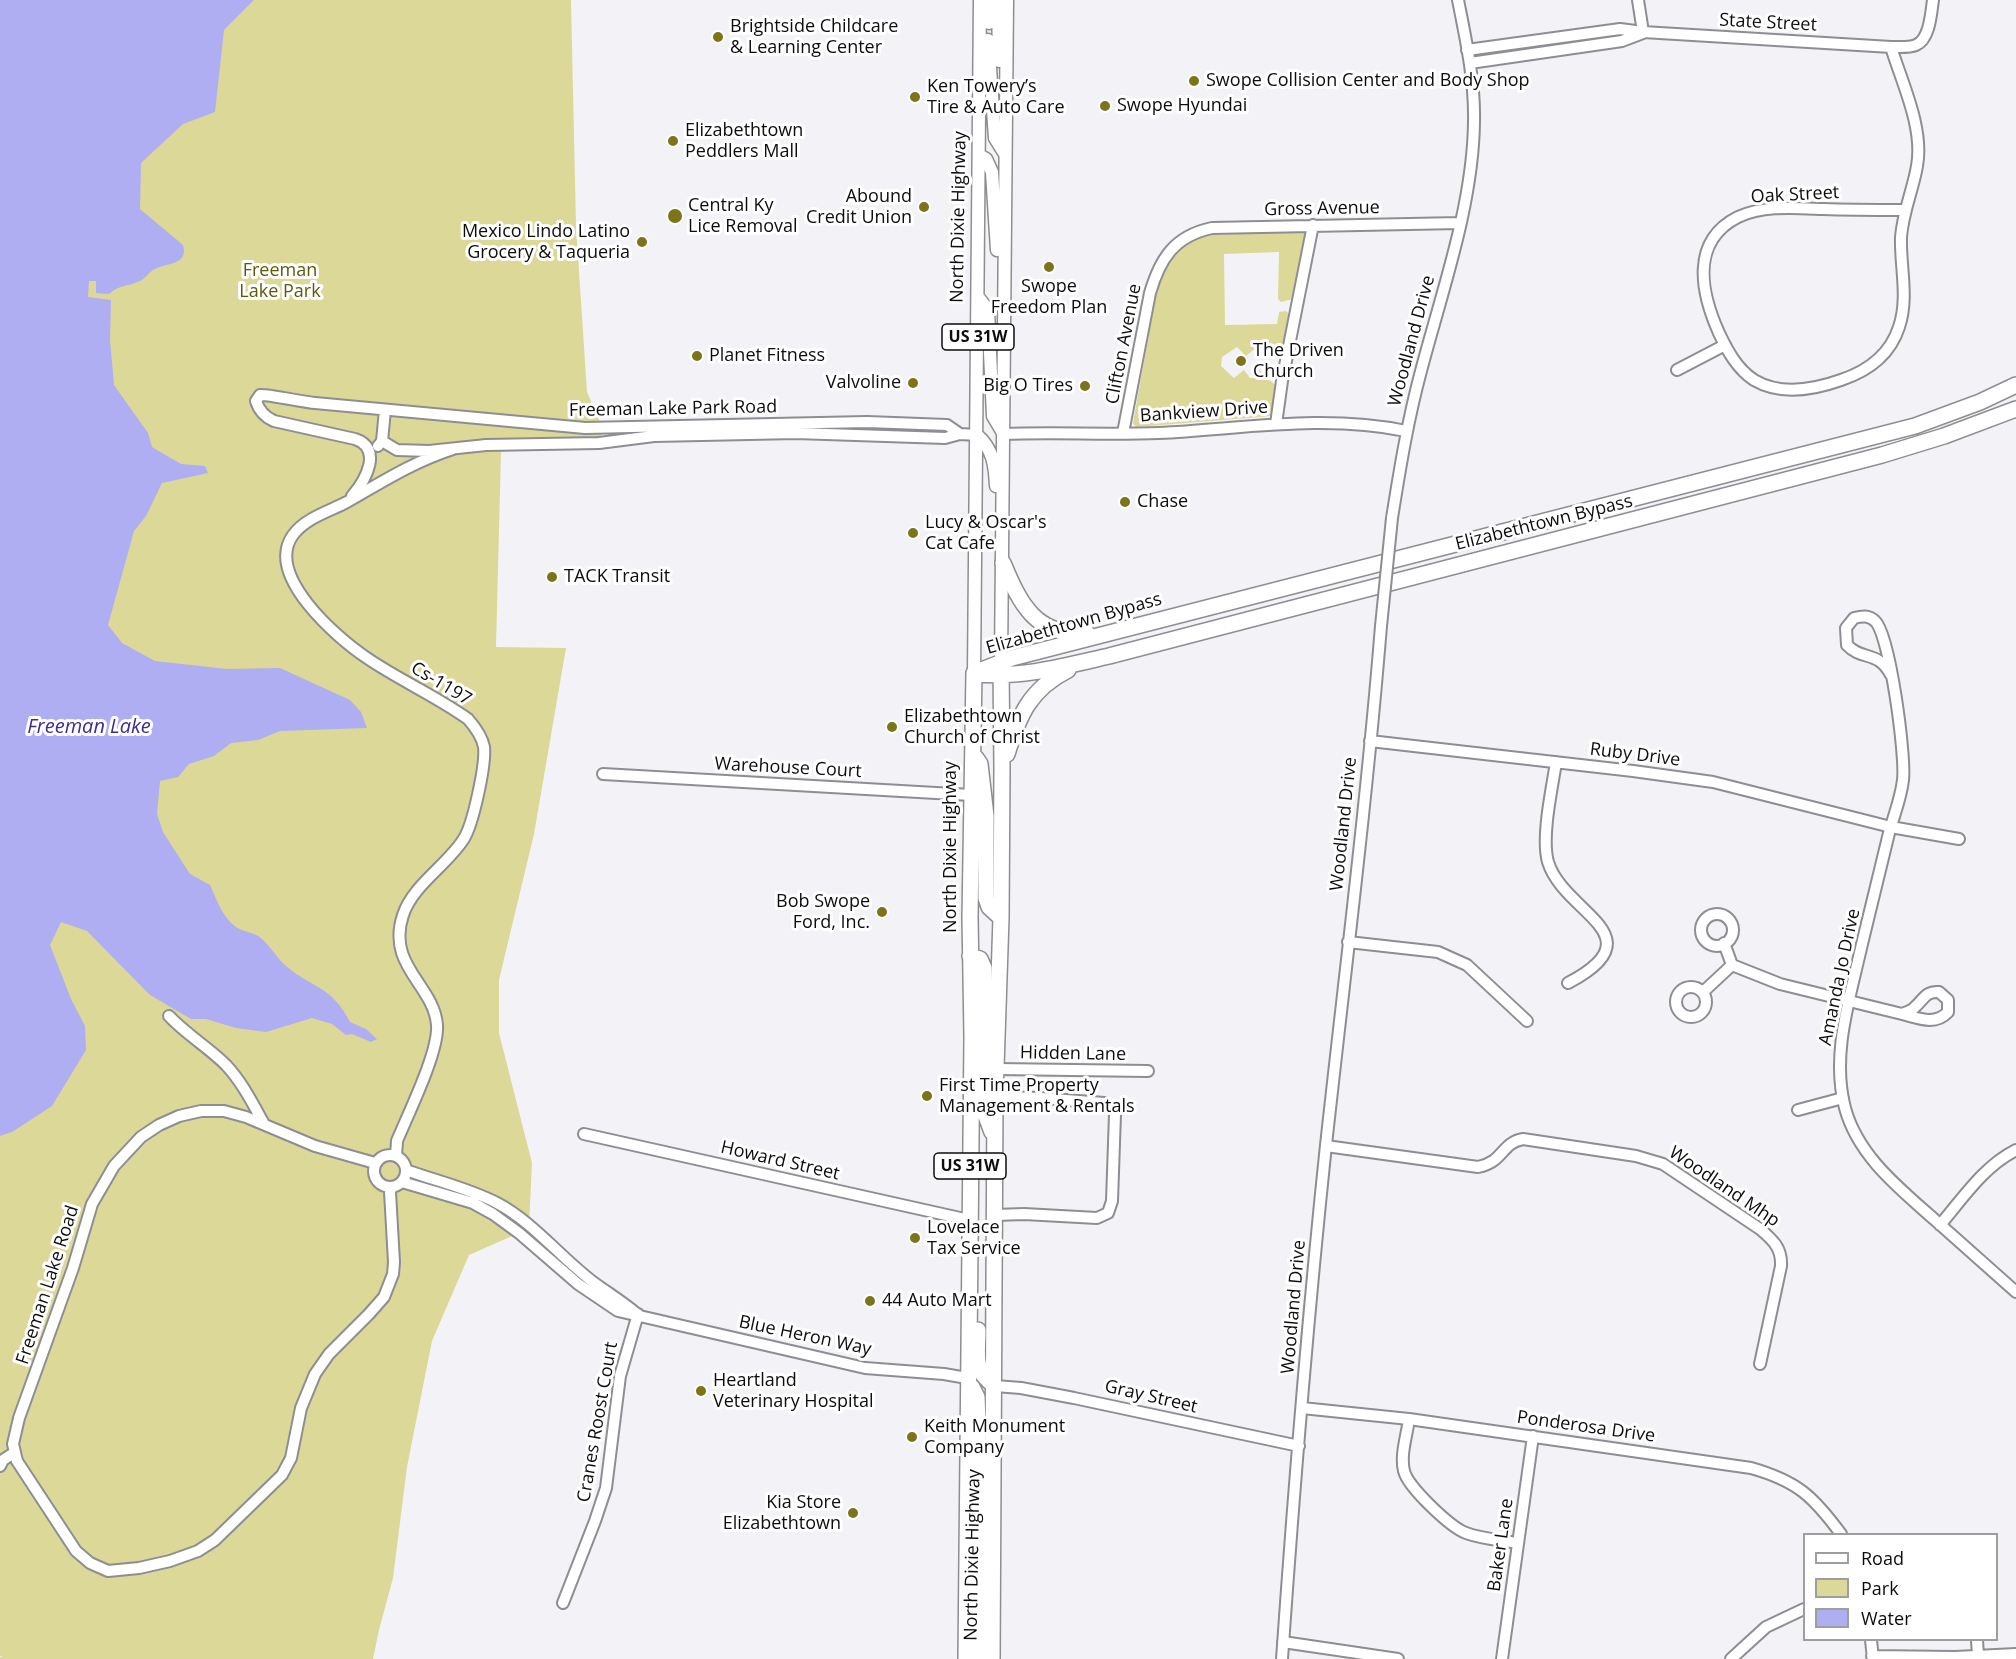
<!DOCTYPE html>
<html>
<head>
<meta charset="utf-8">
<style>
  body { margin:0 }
  #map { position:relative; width:2016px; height:1659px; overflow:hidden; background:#f3f3f7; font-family:"Open Sans",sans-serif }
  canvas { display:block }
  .legend { position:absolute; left:1803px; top:1533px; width:195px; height:108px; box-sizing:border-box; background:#fff; border:2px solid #9e9e9f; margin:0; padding:8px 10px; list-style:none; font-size:18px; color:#0d0d0e }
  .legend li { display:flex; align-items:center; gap:12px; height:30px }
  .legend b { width:30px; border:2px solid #9e9e9f }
</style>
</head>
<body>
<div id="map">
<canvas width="2016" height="1659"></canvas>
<ul class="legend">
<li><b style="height:8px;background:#fff"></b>Road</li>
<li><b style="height:16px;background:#dcd898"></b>Park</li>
<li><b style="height:16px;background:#afaef3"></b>Water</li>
</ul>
</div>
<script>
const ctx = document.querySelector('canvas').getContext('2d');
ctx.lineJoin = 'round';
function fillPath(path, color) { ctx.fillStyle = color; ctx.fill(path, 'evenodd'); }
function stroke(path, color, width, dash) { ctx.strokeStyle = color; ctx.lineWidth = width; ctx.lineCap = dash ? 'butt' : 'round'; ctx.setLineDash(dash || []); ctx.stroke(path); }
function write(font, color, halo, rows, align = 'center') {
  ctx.font = font + ' "Open Sans",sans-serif'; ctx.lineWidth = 6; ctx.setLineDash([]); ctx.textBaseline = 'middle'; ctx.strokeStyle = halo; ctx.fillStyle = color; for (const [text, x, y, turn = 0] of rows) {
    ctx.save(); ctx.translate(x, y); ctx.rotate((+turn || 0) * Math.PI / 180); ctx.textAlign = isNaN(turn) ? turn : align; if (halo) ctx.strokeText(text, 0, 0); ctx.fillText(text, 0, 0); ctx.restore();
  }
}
fillPath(new Path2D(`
  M0,0H571L576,226L587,392L603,429L599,443L564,442L501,452L496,647L566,648L534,834L499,980V1033L532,1163L529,1226L519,1233L469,1255L432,1341L407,1467L393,1578L379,1630L373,1659H0V1657H3L0,1656Z
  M1305,231L1308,233L1293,299L1281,302L1278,299L1279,252L1224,254L1225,325L1277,324L1279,312L1286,311L1290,315L1285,347L1262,356L1261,351L1253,350L1246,356L1237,347L1222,357L1221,366L1234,378L1244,370L1250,378H1257L1259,369L1265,377L1277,386L1273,413L1271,416L1136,427L1133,423L1156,295L1166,268L1180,249L1195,240L1212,235Z`), '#dcd898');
fillPath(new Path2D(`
  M0,0H294H254L224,30L215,112L183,124L141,163L140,209L183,245C189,265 166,263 155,269C149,272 145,279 140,281C127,287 121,284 109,294L96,293V281H89L88,297L111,300L110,340L114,385L148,433L152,447L181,464L205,466L208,473L162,483L146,516L134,531L108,625L122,643L155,661L227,669L280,668L350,700L361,712L367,728L280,731L258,740L231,743L214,756L189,764L178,777L160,781L157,814L163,832L190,874L210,885C217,900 222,917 236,927C243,932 254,932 261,938C270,946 277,958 286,966C313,989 331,985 350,1022L366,1029L377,1039L371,1042L352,1034L346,1035L332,1024L312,1018L266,1032L236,1028L206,1019H191L150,995L87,931L61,922L50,945L71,999L85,1026L86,1050L52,1106L12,1132L0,1136Z`), '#afaef3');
const minor = new Path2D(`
  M1638,0L1643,32
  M1891,47C1902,83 1924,128 1917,166C1913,190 1903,211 1901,237C1900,266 1909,298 1899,327C1890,355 1868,371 1841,380C1813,390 1781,396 1754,380C1737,369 1727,350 1719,333C1701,293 1690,241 1738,217C1763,205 1796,208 1823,209C1850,210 1877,210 1904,210
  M1467,50L1620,29L1643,32L1891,47C1899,47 1909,48 1916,45C1930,39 1931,13 1933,0
  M1470,63L1622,41L1643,33
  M1677,370L1725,345
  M1276,424L1282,381L1313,225
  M1123,433L1150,293C1160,259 1174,236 1212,228L1459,223
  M1003,434C1055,432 1107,435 1159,433C1242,429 1323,414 1406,431
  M382,441L397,450L429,451L486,445L599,443L654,436L796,433L945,438L960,434L977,435
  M378,446L382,441L385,410
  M352,496C366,480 383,448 355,439L274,421C265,417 259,411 256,401L260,395C267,394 303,402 315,403L585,428L867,422L947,425L960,434
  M1392,518C1400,468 1408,419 1421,371C1442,291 1473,205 1474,122C1475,81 1466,40 1458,0
  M1891,675C1878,650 1862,661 1847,645L1846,628L1854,618C1862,616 1869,615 1875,621C1890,635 1906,757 1903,780C1901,798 1894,815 1889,833C1879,875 1868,918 1858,961C1847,1008 1832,1059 1845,1108C1858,1156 1899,1188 1935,1220C1962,1244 1989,1268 2016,1292
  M1370,741L1633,771L1713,782L1891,827L1959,839
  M1556,762C1552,789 1541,837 1548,862C1564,914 1659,935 1568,983
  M603,774L971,795
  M1701 930a16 16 0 1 1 32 0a16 16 0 1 1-32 0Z
  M1348,942L1438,952L1467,965L1527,1021
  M1724,943L1732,965
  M1732,965L1780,984L1902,1014C1907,1012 1912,1011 1915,1007C1924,999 1926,991 1939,992L1948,1000V1012C1935,1026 1918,1018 1902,1014
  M1676 1002a15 15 0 1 1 30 0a15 15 0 1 1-30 0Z
  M1703,992L1732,965
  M169,1016C187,1035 208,1047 226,1065C242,1082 253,1104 264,1124
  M997,1069L1148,1071
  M995,1097L1041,1098L1104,1103L1113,1108L1115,1114L1112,1201L1108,1213L1097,1218L1024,1214L995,1215
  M1798,1110L1843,1098
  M584,1134L969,1220
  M1326,1146L1478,1167C1504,1162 1501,1143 1523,1139L1636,1156L1663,1164L1760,1229C1773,1240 1782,1248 1781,1266L1760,1364
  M374 1171a16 16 0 1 1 32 0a16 16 0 1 1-32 0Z
  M396,1156L397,1141C408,1114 439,1052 437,1025C434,985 386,966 403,915C413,885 446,866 463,840C473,826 486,764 484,747C482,736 475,727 468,719C436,696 399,680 367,658C337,638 264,575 293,535C305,518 330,511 347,502C382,482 415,461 453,449
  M375,1163L315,1146L246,1117L224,1111H201L179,1116L159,1125L141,1137L114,1166L92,1204L73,1268L19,1418L13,1444L17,1461L76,1551L90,1563L108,1571L139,1568L170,1561L198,1551L215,1540L282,1475L291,1458L301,1408L315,1374L329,1354L369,1314L384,1297L393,1274L394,1262L390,1192L392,1187
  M406,1170C436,1181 468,1188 497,1203C533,1222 560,1257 593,1282C608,1293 623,1302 637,1314
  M402,1182L473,1203L493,1214L519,1233L578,1284L618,1311L865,1368L944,1374L967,1378
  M1940,1225C1963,1198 1984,1166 2016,1150
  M995,1386L1021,1388L1074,1398L1299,1446
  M1302,1408L1409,1419L1751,1468C1797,1481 1813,1496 1841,1534
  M1409,1419C1407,1435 1400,1455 1404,1471C1408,1487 1450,1527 1466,1533C1482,1539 1501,1540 1517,1543
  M0,1466L3,1460L14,1453
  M563,1603L595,1521L606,1488L620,1376L638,1314
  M1871,1640L1873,1659
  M1977,1640L1978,1656
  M1283,1642L1398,1659
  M1872,1656L1955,1657L2016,1654
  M1282,1659C1294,1487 1308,1316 1326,1145C1345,972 1367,799 1381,626
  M1502,1659L1533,1436
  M1731,1659L1766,1627L1804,1609`);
const major = new Path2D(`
  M998,0L999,61
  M989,23V0
  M988,40L995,138L1005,154
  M979,155L986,159L992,172L997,250
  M978,297L988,310L993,416L1003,433
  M977,435C993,449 995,465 996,486
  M1001,663L1007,0
  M974,673L980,0`);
const highway = new Path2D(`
  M1003,563C1020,604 1036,637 1087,633
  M974,673L1012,658L1915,426L1980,402L2016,385
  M977,674C1023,678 1065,666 1109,656L1882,455L1944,436L2016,409
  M1007,754C1019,715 1030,689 1068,670
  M976,758L980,764L986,816V898L989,907L1001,918
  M970,956L980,959L984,968L983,1108L992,1132
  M978,1330C978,1355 972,1370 995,1386
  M972,1387L977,1397L978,1422L979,1659
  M966,1659L972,1037L970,917L974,673
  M992,1659L995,1097L1001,918L1002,768L1001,666`);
stroke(minor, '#8d8e91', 14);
stroke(major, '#8d8e91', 15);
stroke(highway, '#8d8e91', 18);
stroke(minor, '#fff', 10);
stroke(major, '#fff', 12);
stroke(highway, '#fff', 15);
const minorBridge = new Path2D(`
  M1381,626L1392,518`);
stroke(minorBridge, '#8d8e91', 14, []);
stroke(minorBridge, '#fff', 10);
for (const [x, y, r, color] of [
  [718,37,6,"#7b7418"],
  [1194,81,6,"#7b7418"],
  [915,97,6,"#7b7418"],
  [1105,106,6,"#7b7418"],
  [673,141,6,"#7b7418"],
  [924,207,6,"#7b7418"],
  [675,216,8,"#7b7418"],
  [642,242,6,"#7b7418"],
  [1049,267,6,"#7b7418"],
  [697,356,6,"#7b7418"],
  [1241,361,6,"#7b7418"],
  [913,383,6,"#7b7418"],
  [1085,386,6,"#7b7418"],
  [1125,502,6,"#7b7418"],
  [913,533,6,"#7b7418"],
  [552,577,6,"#7b7418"],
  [892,727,6,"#7b7418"],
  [882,912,6,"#7b7418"],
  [927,1096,6,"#7b7418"],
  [915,1238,6,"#7b7418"],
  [870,1301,6,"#7b7418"],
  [701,1391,6,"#7b7418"],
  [912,1437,6,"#7b7418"],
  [853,1513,6,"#7b7418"]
]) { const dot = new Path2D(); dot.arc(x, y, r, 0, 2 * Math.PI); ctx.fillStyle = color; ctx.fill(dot); stroke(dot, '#fff', 2); }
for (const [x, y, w] of [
  [978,337,72],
  [970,1166,72]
]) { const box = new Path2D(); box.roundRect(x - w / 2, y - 13, w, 26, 4.5); ctx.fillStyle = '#fff'; ctx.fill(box); stroke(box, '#0d0d0e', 1.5); }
write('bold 16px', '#0d0d0e', null, [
  ["US 31W",978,337],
  ["US 31W",970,1166]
]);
write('18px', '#0d0d0e', '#fff', [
  ["State Street",1768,23,3],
  ["Oak Street",1795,195,-3],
  ["Gross Avenue",1322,209,-1],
  ["North Dixie Highway",959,217,-89],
  ["Woodland Drive",1412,341,-75],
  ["Clifton Avenue",1124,344,-79],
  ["Freeman Lake Park Road",673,409,-1],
  ["Bankview Drive",1204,412,-4],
  ["Elizabethtown Bypass",1544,523,-14],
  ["Elizabethtown Bypass",1074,624,-16],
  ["Cs-1197",441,684,31],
  ["Ruby Drive",1635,755,7],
  ["Warehouse Court",788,768,3],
  ["Woodland Drive",1344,824,-84],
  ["North Dixie Highway",951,847,-90],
  ["Amanda Jo Drive",1840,977,-78],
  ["Hidden Lane",1073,1054,1],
  ["Howard Street",780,1161,13],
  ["Woodland Mhp",1724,1187,34],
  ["Freeman Lake Road",48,1285,-72],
  ["Woodland Drive",1294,1307,-85],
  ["Blue Heron Way",805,1336,12],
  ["Gray Street",1151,1397,13],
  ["Cranes Roost Court",598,1422,-80],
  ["Ponderosa Drive",1586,1427,8],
  ["Baker Lane",1501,1545,-82],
  ["North Dixie Highway",973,1555,-89]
]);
write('18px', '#0d0d0e', '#fff', [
  ["Brightside Childcare",730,27],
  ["& Learning Center",730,48],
  ["Swope Collision Center and Body Shop",1206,81],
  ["Ken Towery’s",927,87],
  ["Tire & Auto Care",927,108],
  ["Swope Hyundai",1117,106],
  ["Elizabethtown",685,131],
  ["Peddlers Mall",685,152],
  ["Abound",912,197,"right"],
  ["Credit Union",912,218,"right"],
  ["Central Ky",688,206],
  ["Lice Removal",688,227],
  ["Mexico Lindo Latino",630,232,"right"],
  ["Grocery & Taqueria",630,253,"right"],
  ["Swope",1049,287,"center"],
  ["Freedom Plan",1049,308,"center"],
  ["The Driven",1253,351],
  ["Church",1253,372],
  ["Planet Fitness",709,356],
  ["Valvoline",901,383,"right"],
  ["Big O Tires",1073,386,"right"],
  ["Chase",1137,502],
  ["Lucy & Oscar's",925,523],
  ["Cat Cafe",925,544],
  ["TACK Transit",564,577],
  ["Elizabethtown",904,717],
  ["Church of Christ",904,738],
  ["Bob Swope",870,902,"right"],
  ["Ford, Inc.",870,923,"right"],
  ["First Time Property",939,1086],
  ["Management & Rentals",939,1107],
  ["Lovelace",927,1228],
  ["Tax Service",927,1249],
  ["44 Auto Mart",882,1301],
  ["Heartland",713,1381],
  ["Veterinary Hospital",713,1402],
  ["Keith Monument",924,1427],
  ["Company",924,1448],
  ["Kia Store",841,1503,"right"],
  ["Elizabethtown",841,1524,"right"]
], 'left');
write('18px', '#5e590b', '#fff', [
  ["Freeman",280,271],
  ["Lake Park",280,292]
]);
write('italic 20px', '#3f2e8f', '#fff', [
  ["Freeman Lake",89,727]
]);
</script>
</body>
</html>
